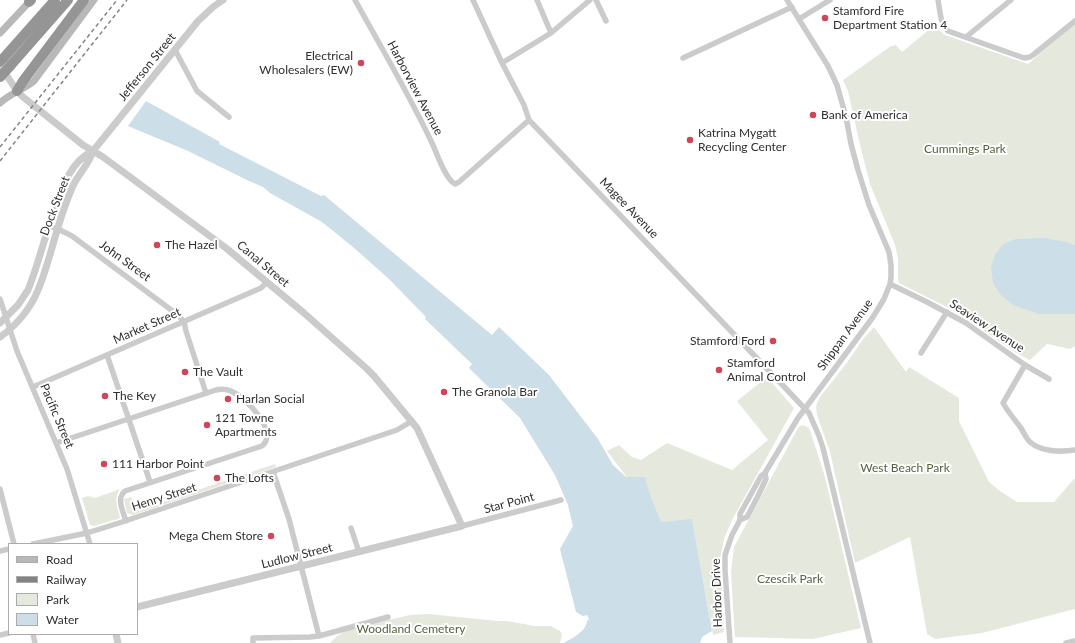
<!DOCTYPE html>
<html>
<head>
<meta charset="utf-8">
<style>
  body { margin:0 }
  #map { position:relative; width:1075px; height:643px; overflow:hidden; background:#fff; font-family:Lato,sans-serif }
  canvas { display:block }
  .legend { position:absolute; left:8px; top:543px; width:130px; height:92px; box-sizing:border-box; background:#fff; border:1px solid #ababab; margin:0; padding:5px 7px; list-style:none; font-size:12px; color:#2e2e2e }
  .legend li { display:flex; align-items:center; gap:8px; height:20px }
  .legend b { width:20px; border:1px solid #ababab }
</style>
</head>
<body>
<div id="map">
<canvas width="1075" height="643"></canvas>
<ul class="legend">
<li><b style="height:5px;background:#b8b8b8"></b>Road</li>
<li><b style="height:5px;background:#838383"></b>Railway</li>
<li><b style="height:11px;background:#e5e9dd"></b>Park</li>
<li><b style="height:11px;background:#ccdee7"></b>Water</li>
</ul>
</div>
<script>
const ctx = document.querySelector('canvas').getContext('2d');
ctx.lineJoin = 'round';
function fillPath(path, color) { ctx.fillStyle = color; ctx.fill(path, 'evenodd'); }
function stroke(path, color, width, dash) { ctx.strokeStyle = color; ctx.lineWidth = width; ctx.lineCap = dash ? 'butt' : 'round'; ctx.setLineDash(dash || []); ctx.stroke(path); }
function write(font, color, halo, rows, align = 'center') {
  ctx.font = font + ' Lato,sans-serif'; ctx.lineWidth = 4; ctx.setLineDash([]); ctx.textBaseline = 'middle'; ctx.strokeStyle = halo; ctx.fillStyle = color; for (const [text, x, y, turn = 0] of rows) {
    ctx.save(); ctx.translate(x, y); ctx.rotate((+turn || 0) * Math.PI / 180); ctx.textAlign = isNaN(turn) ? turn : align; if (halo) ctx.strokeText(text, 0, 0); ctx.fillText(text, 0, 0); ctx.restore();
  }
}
fillPath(new Path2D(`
  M1075,23V245L1066,242L1015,239L1003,244L995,254L1039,314H1075V346L1070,349L1047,344L1030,360L1016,353L970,321L949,308L899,283L898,280V259L895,245L870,184L860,145L848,91L843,80L891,46L896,45L902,52L936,24L939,30L945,35L1028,64Z
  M874,327L906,372L909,367L959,398V421L989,482L1000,491L1017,502H1054L1074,479H1075V609L982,633L935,639L927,634L910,537L855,563L830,452L817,415L816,406L820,397L846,364L864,338Z
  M767,377L794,408L732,520L724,539L720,559L724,632L713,635L692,520L661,522L607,451L619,445L632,457L641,460L667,443L732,470L768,440L737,401Z
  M802,425L806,426L810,430L825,477L861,628L813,639L735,637L733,608L731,571L734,547L798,428Z
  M275,464L276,467L133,515L127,513L124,499L131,497L135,505L141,509Z
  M120,489C113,499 118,507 120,518L118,519L94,526L90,525L82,498L88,496L95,498Z
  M429,614L497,621H507L535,626H551L560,631L562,634L560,643H330L337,636L349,629L410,615Z`), '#e5e9dd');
fillPath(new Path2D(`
  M146,101L220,142L219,144L321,196L324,195L492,335L499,327L549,375L598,439L613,465L626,477H645L650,495L661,522L692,519L712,631L702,637L700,643H564C572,638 586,632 587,621L589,619L587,615L583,616L576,612L560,549L573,526L568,505L555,475L520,418L469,368L472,364L425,319L426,317L389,279L353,247L322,222L270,193L263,187L249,181L188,151L128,126Z
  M1044,238L1066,242L1075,245V314H1039L1013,305L1001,295L993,283L991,267L995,254L1003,244L1015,239Z`), '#ccdee7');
stroke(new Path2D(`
  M355,0C381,47 409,94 432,143C437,153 445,179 455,184L459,182L529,120
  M473,0L502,63L524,105L529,120L772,374L809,413L819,436L823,448L870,643
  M537,0L551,33
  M596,0L606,21
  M938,0C940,10 940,24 948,31L1024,58L1030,57L1033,55L1075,21
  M799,19L830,0
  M966,37L1011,0
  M175,50L197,91L229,117
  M683,58L792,7
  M502,63L551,33L590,0
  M49,226L58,229L72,236L178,315L184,322L186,331L206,393
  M890,284L929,303L966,323L1025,365L1049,379
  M0,299L17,351L67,469L90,544
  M921,353L947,312
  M107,355L150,482
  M1025,365L1003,403C1008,412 1015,420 1021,428C1024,433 1026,438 1030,442C1041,452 1061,452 1075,450
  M33,387L261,288L267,282
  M56,443L216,390C220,389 224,389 228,390C243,394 280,431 262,446L125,491C116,499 123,511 126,521
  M273,472L289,519L319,636
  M0,489L14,544
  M740,520L747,517L758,496L766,479L765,473
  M462,526L561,500
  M351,528L359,552
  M33,544L87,533L122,522L397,430L412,421
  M0,551L9,549
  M33,634L35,643
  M0,635L9,633
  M253,643V638L310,637L319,636L388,617
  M730,643L725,570V555L732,535L740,520V514L761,476L765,473L798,418L873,317L884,299L890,284L891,277V265L889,252L869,205L858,170L851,144L846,117L837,85L828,66L787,0
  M1066,643L1075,641`), '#cbcbcb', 5.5);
stroke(new Path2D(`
  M3,70L17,91L23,97L83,145L103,157L226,248L304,313L366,368L374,376L417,428L462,526L137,607
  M0,323L18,305L28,290C38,265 44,239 53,214C61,191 69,162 93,151
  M0,337C16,326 31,308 38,290C43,279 46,267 50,255C56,233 63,209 72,188C77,175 89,165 93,151L198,21L213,7L223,0
  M116,634L118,643`), '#cbcbcb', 7);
stroke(new Path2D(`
  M0,33L31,0
  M0,103C10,93 24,90 34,81L94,0`), '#b8b8b8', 7);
stroke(new Path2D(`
  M29,2L31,0
  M0,62L55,0
  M11,65L68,0
  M17,91L23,81L84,0`), '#959595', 10);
stroke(new Path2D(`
  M0,147L117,0
  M0,161L127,0`), '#838383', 1.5, [4, 3]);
stroke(new Path2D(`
  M0,77L11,65`), '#959595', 10);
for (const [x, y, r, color] of [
  [825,18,4,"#cf4659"],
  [361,63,4,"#cf4659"],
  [813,115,4,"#cf4659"],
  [690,140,4,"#cf4659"],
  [157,245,4,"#cf4659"],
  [773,341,4,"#cf4659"],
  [719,370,4,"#cf4659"],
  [185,372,4,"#cf4659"],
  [444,392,4,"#cf4659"],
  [105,396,4,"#cf4659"],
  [228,399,4,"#cf4659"],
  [207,425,4,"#cf4659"],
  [104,464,4,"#cf4659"],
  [217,478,4,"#cf4659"],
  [271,536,4,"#cf4659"]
]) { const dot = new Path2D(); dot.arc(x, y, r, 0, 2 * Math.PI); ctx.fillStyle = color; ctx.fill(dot); stroke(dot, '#fff', 1.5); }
write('12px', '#2e2e2e', '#fff', [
  ["Stamford Fire",833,11],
  ["Department Station 4",833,25],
  ["Electrical",353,56,"right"],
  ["Wholesalers (EW)",353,70,"right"],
  ["Bank of America",821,115],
  ["Katrina Mygatt",698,133],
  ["Recycling Center",698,147],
  ["The Hazel",165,245],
  ["Stamford Ford",765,341,"right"],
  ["Stamford",727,363],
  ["Animal Control",727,377],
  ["The Vault",193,372],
  ["The Granola Bar",452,392],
  ["The Key",113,396],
  ["Harlan Social",236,399],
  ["121 Towne",215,418],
  ["Apartments",215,432],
  ["111 Harbor Point",112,464],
  ["The Lofts",225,478],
  ["Mega Chem Store",263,536,"right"]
], 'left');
write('12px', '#2e2e2e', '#fff', [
  ["Jefferson Street",147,67,-51],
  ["Harborview Avenue",415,88,62],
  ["Dock Street",55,206,-69],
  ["Magee Avenue",629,208,46],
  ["John Street",125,261,36],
  ["Canal Street",263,264,40],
  ["Market Street",147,326,-24],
  ["Seaview Avenue",987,326,33],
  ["Shippan Avenue",845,335,-54],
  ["Pacific Street",57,416,67],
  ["Henry Street",164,497,-18],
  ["Star Point",509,503,-15],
  ["Ludlow Street",297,556,-14],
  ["Harbor Drive",717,593,-92]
]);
write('12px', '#546441', '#fff', [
  ["Cummings Park",965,149],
  ["West Beach Park",905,468],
  ["Czescik Park",790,579],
  ["Woodland Cemetery",411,629]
]);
</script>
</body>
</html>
